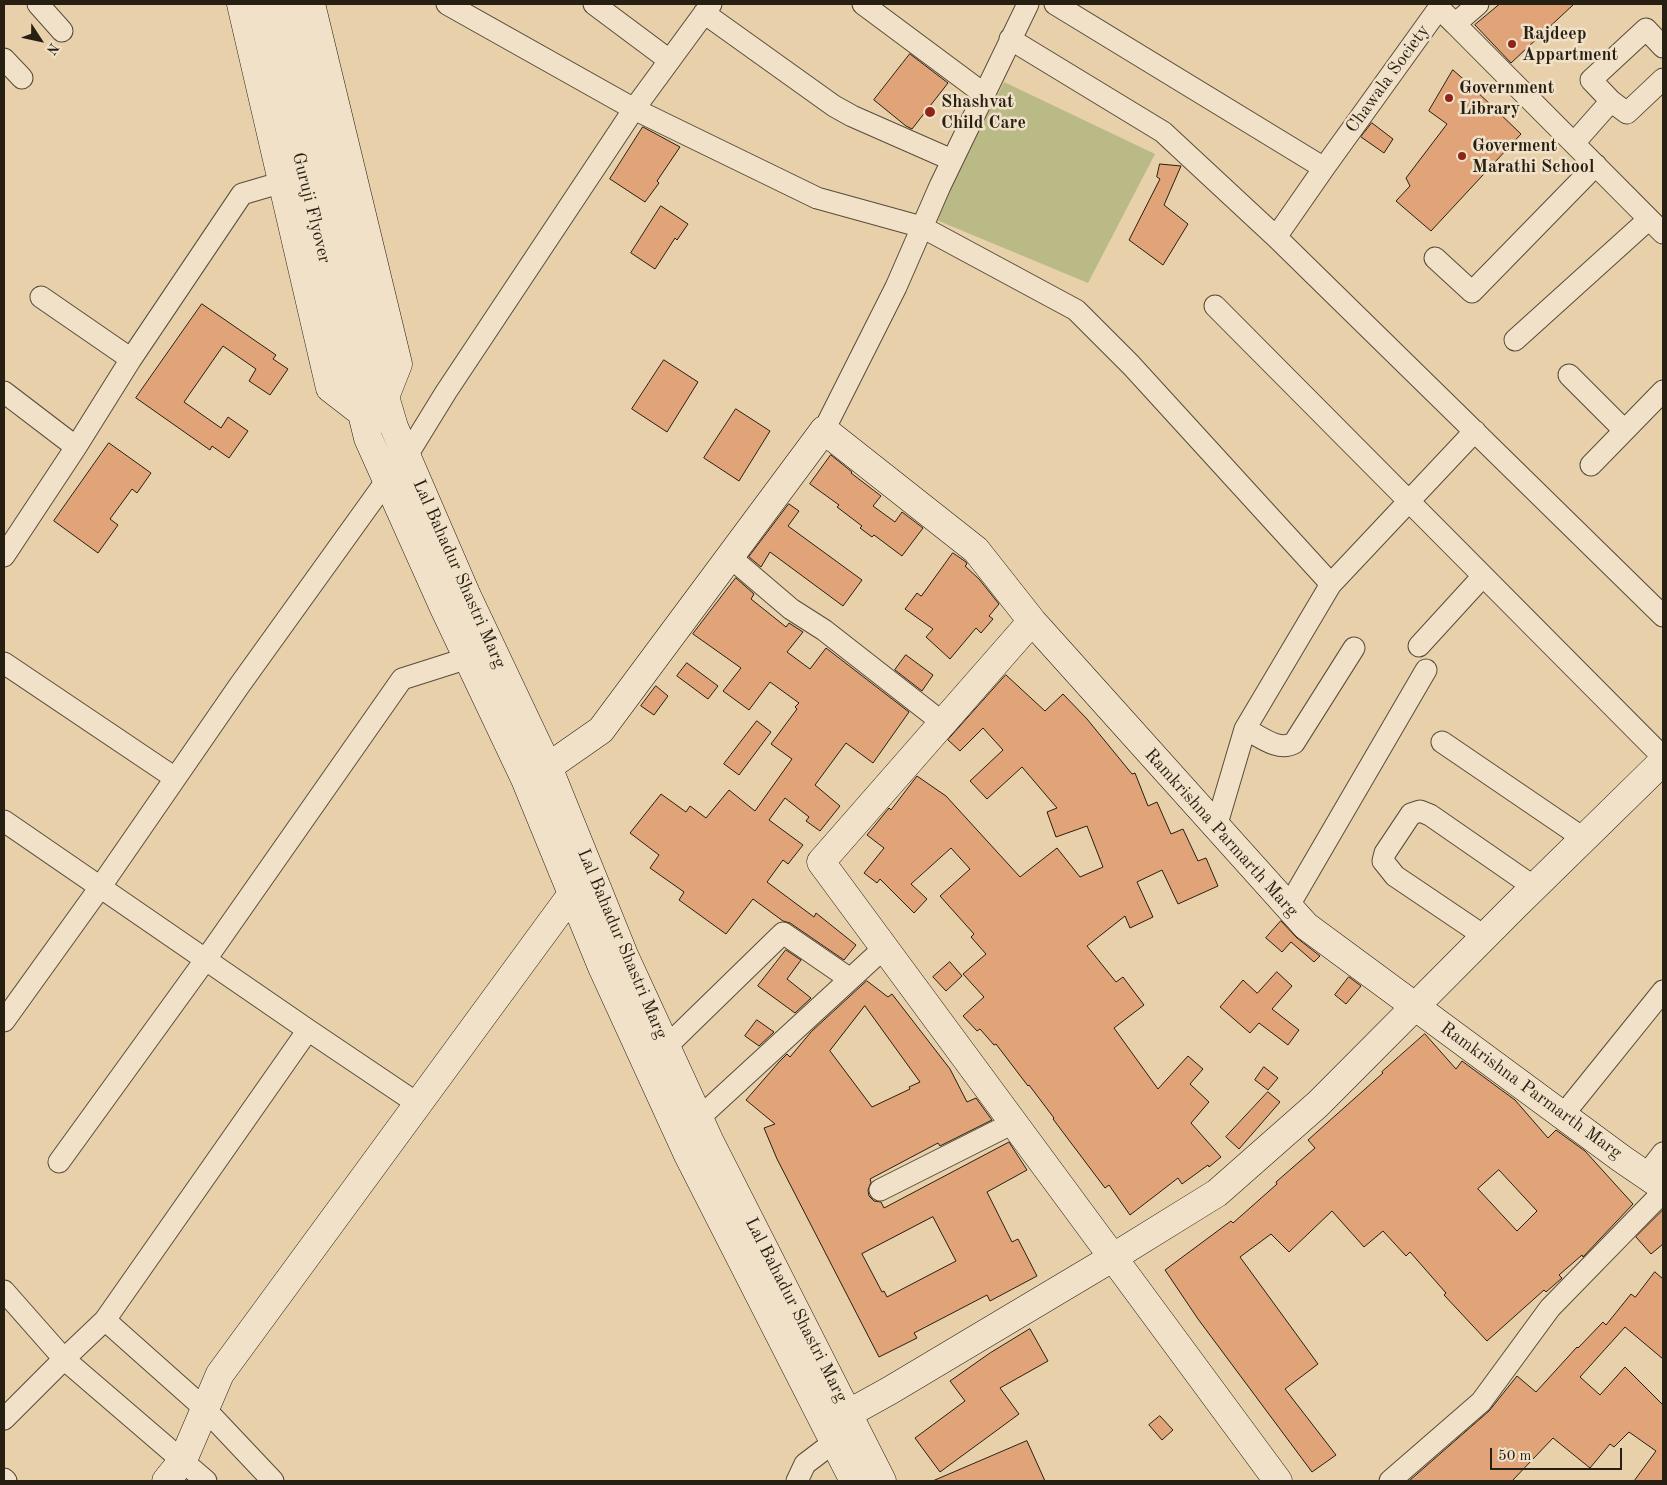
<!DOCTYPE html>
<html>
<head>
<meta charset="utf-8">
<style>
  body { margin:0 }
  #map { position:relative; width:1667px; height:1485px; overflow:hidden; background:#e8d1aa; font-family:"Old Standard TT",serif }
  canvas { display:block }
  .frame { position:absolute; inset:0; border:5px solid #281f13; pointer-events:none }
  .north { position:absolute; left:15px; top:15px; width:50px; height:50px; -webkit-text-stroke:4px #f0e1c8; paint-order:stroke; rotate:125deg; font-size:14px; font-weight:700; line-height:20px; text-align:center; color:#281f13 }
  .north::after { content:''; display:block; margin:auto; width:18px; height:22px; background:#281f13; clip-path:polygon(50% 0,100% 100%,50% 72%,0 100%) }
  .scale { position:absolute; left:1490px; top:1448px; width:132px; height:22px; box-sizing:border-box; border:2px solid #281f13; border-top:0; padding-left:6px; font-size:15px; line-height:18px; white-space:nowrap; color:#281f13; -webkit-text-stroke:4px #f0e1c8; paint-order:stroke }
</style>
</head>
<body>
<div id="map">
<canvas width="1667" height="1485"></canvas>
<div class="frame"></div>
<div class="north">N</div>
<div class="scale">50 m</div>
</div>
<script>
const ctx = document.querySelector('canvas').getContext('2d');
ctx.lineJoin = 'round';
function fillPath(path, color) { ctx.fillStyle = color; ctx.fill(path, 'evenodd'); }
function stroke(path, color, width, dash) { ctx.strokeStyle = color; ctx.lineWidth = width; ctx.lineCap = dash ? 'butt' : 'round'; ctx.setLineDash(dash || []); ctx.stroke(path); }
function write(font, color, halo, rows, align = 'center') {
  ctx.font = font + ' "Old Standard TT",serif'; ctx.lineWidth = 5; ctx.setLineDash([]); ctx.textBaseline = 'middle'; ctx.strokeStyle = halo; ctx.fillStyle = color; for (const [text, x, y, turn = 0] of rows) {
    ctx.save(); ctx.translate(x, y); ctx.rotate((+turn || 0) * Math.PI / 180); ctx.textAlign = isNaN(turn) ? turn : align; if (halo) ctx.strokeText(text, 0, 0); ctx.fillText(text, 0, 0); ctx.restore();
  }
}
fillPath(new Path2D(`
  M1004,82L1155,154L1088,283L934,219Z`), '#b9ba86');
const building = new Path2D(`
  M1500,4H1574L1511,63L1475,25Z
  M910,54L948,83L912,129L906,126L874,100Z
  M1453,70L1469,84L1521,134L1431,231L1396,201L1410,186L1406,178L1447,124L1429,111Z
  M1372,123L1393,139L1384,153L1361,137Z
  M643,127L680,147L657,181L659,183L645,202L610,179Z
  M1160,164L1181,166L1164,205L1188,224L1163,265L1129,240L1160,179L1157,177Z
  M661,206L688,224L677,240L675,238L655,269L631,253Z
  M202,304L276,355L273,359L288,369L270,395L249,381L256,369L223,346L184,402L221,428L228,417L248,431L229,458L212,446L210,450L136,398Z
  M664,360L698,382L667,432L632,409Z
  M736,409L770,431L739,481L704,458Z
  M109,443L151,473L137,493L132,489L110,519L118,525L98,553L54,521Z
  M831,455L852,472L851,473L881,496L873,506L895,522L902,512L923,528L902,556L874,535L872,537L860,528L862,526L837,507L839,505L810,484Z
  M789,504L799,511L788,526L862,580L843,606L770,552L761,567L749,557Z
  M953,553L966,562L967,564L965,566L979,579L999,604L989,616L993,619L981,633L976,628L950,659L926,637L933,629L905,609L917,593L921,596Z
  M736,578L754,594L751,599L786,627L789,623L803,632L787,652L810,669L826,648L909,712L873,763L846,743L815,785L840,806L820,831L806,821L809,817L785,798L769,820L803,845L788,864L783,860L767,882L814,917L816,913L856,945L844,960L790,923L783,921L753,899L726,934L679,900L684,892L650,868L659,855L630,833L661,794L686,812L690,806L706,818L729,790L755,811L792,759L771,744L797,709L795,707L799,703L770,682L749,710L723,691L741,668L693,634Z
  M906,655L933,675L922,691L895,670Z
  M687,663L718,686L708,699L677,676Z
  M1006,675L1045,711L1063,694L1087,719L1132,774L1135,773L1148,806L1157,802L1171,834L1183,829L1198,861L1206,858L1218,886L1178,904L1162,870L1137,882L1153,917L1130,928L1125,916L1087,946L1116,982L1123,977L1144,1005L1114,1028L1158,1089L1188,1056L1203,1069L1190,1084L1209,1102L1191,1123L1221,1157L1209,1167L1208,1165L1182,1184L1178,1178L1130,1215L1109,1185L1105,1188L1053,1119L1054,1118L1029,1085L1028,1086L996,1044L994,1045L980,1029L977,1031L963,1016L984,997L963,974L986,954L971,937L974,934L940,896L970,869L951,848L911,884L927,899L914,913L880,879L877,883L864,873L884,848L867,835L889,808L891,810L917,776L946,796L1020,877L1057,848L1080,877L1103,867L1087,826L1056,837L1047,812L1057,808L1022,767L987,799L970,781L1003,750L983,728L960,751L948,740Z
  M656,686L668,696L654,715L641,706Z
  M757,721L771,732L739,775L724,764Z
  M1281,921L1297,938L1320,956L1314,962L1291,942L1282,952L1266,938Z
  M786,950L801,960L787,979L811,998L795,1013L758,986Z
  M950,962L962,976L946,991L933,977Z
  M1277,972L1292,986L1272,1009L1299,1030L1288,1045L1259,1023L1250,1033L1220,1007L1243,980L1257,993Z
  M1349,977L1361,986L1346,1004L1335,995Z
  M867,981L888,997L892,994L950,1069L967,1102L976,1098L992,1120L940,1146L938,1143L870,1179L871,1182L868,1190L869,1196L874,1201L881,1202L884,1208L1009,1142L1027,1170L987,1192L1012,1242L1018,1239L1037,1276L990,1301L987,1295L914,1333L917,1338L879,1357L777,1159L764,1128L775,1124L746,1100L779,1062L787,1054L790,1057L811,1032ZM865,1006L920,1082L909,1087L910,1089L872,1107L830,1051ZM933,1217L956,1261L887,1297L884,1291L882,1292L862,1254Z
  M757,1020L774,1032L759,1046L745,1036Z
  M1425,1034L1456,1069L1462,1061L1515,1100L1548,1138L1556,1130L1585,1151L1633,1204L1583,1257L1582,1255L1559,1275L1562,1278L1546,1292L1544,1290L1487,1341L1444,1295L1446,1293L1410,1252L1406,1256L1383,1231L1364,1247L1332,1211L1289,1252L1271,1234L1240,1257L1318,1364L1285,1389L1336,1455L1312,1472L1198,1319L1165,1270L1231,1221L1233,1223L1277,1184L1276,1182L1315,1148L1308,1140L1383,1073L1382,1072ZM1499,1170L1537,1211L1517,1231L1478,1189Z
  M1264,1067L1278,1078L1268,1090L1255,1080Z
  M1268,1092L1280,1102L1239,1149L1226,1137Z
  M1663,1210V1244L1651,1254L1636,1237Z
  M1655,1272L1663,1279V1359L1625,1327L1580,1377L1600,1395L1625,1367L1663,1405V1481H1634L1656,1451L1629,1432L1614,1447L1610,1444L1590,1468L1553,1438L1512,1481H1409L1489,1411L1517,1376L1536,1392L1577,1347L1578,1348L1603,1322L1606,1325L1631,1294L1635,1297Z
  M1030,1329L1048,1361L1000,1388L1019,1414L940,1472L915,1438L965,1401L950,1381L990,1353Z
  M1160,1416L1173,1430L1162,1440L1149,1425Z
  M1027,1441L1045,1481H933Z`);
fillPath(building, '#e1a378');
stroke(building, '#281f13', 1);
const street = new Path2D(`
  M38,4L62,31
  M447,4L634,109L817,198L922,227L1076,310L1131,365L1331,584
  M594,4L669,60
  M863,4L984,94
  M1055,4L1324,168
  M704,13L834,106L852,116L952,160
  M1455,24L1663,233
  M1010,39L1163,132L1276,237L1324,168L1439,8L1455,24L1478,4
  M1663,47L1646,29L1591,80L1611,101L1627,113L1663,79
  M4,59L22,78
  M1574,143L1611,101
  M1276,237L1663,616
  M1435,258L1472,292L1596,165
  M41,297L131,359
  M1215,306L1663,757
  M1515,340L1649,219
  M1569,375L1624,430
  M4,392L76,447
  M824,430L896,287L940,186L1028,4
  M406,457L446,392L634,109L711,4
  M1591,465L1663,391
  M4,556L76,447L131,359L242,194L283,182
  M730,557L791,609L824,630L943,723
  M1419,646L1483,576
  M4,663L175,778
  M1245,729C1260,736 1278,752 1294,743L1354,648
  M1442,742L1583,838
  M4,821L308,1030L418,1104
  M1216,827L1245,729L1331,584L1475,431
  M1288,907L1426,670
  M1484,936L1395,876L1383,861L1385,853L1411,814L1420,811L1430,815L1534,887
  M4,1021L101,886L239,686L387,480
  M666,1047L783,933L850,979
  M1563,1115L1663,991
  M699,1118L884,948
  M59,1162L206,959L402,679L468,658
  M1646,1175L1663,1153
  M880,1190L1013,1123
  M4,1291L64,1359L4,1419
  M105,1320L64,1359L206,1481
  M4,1479L6,1481
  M273,1481L205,1409L105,1320L308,1030
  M797,1481L805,1464L834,1442
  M1390,1481L1481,1402L1550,1308L1663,1192`);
const secondary = new Path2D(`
  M241,4L330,388L361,412
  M262,4L368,438L444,608L525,779L602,967L688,1155L854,1481
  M283,4L347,268L394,427L467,596L548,767L624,955L710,1142L882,1481
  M311,4L398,364L385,397
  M1032,621L821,862L1278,1481
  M525,779L548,767L601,730L824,430L976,550L1032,621L1306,926L1622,1159L1663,1187
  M833,1422L889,1391L1112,1258L1217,1193L1318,1104L1514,907L1663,761
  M166,1481L183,1460L220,1374L572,894`);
stroke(street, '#584c39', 23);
stroke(secondary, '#281f13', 29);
stroke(street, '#f0e1c8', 21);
stroke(secondary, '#f0e1c8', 28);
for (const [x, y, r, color] of [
  [1512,44,5,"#8f2418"],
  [1449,98,5,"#8f2418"],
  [930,112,6,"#8f2418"],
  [1462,156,5,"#8f2418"]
]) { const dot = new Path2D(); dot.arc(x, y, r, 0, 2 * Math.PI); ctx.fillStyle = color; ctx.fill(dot); stroke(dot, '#f0e1c8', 2); }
write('bold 18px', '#281f13', '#f0e1c8', [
  ["Rajdeep",1522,34],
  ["Appartment",1522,55],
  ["Government",1459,88],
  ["Library",1459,109],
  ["Shashvat",941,102],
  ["Child Care",941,123],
  ["Goverment",1472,146],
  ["Marathi School",1472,167]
], 'left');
write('18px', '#281f13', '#f0e1c8', [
  ["Chawala Society",1388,79,-54],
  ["Guruji Flyover",311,208,76],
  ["Lal Bahadur Shastri Marg",459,574,66],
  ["Ramkrishna Parmarth Marg",1221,833,48],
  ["Lal Bahadur Shastri Marg",622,944,67],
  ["Ramkrishna Parmarth Marg",1531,1091,36],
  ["Lal Bahadur Shastri Marg",796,1310,63]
]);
</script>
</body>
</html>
